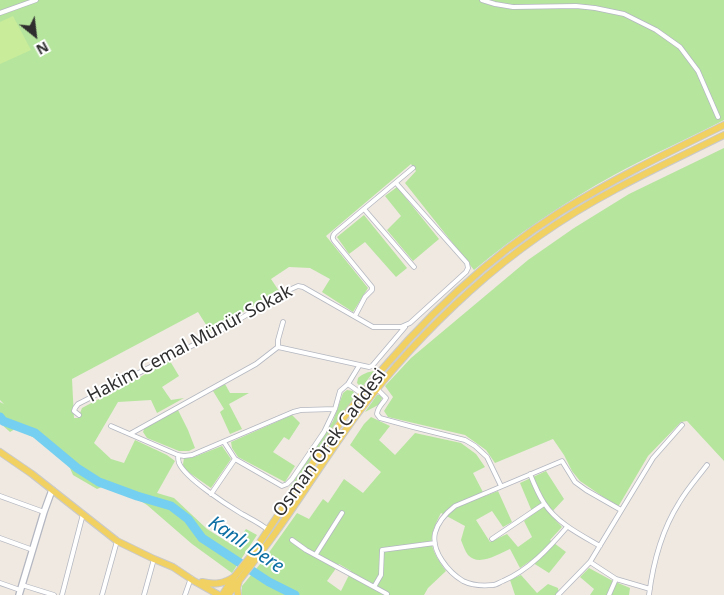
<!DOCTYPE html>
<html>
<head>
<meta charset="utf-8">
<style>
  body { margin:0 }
  #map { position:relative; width:724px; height:595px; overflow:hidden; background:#efe9e1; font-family:"Noto Sans",sans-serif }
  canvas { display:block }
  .north { position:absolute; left:10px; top:10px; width:50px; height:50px; -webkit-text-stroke:4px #fff; paint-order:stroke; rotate:151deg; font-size:14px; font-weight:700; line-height:20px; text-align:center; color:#2e2e2e }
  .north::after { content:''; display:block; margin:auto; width:18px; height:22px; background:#2e2e2e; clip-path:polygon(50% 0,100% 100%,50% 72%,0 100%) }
</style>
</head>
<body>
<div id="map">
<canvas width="724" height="595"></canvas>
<div class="north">N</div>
</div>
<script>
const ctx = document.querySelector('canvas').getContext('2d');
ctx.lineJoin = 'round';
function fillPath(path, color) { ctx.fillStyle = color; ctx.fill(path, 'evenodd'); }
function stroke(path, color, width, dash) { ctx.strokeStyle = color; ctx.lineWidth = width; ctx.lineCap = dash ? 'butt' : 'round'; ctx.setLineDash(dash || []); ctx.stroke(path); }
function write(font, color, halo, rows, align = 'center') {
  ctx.font = font + ' "Noto Sans",sans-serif'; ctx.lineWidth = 4; ctx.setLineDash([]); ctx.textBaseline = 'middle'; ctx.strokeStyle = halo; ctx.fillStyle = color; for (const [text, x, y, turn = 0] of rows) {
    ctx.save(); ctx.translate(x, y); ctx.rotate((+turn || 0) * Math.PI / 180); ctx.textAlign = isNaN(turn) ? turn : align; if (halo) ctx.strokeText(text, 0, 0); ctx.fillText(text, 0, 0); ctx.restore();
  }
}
fillPath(new Path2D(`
  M0,0H724V120C688,139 650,155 614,175C565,202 517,234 474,270L405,183L416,171L411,164L326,236L368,288L353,312L322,292L330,279L310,268L289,267L271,279L279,291L210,331L198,312L72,379L74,418H78L82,408L170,361L179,376L162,387L171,400L184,398L157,413L151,400L118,402L94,443L111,459L124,463L135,440L167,455L175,461L157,493L174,498L207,529L234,546L246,529L257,535L232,573L192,544L147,505L112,483L97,489L73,475L69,466L35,438L15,429L10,432L0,423V402L4,404L0,400Z
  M724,148V461L687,421L681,422L648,456L618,507L580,481L572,471L564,455L553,439L495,463L486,450L465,435L388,417L384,411L393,397L385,386L411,358L528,260L574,228L629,194Z
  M397,187L439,239L413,261L387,230L401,216L385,196Z
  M364,215L407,268L396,277L365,242L349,254L337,237Z
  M374,371L363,386H360L357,383L358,378C363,374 367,372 374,371Z
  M225,384L230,393H249L229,404L242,429L230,434L220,412L224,409L213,391Z
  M347,390L353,391L356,397L290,492L288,490L333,421L343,393Z
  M377,395H380L382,398L380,404L365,412Z
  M178,410L188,430L195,448L189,451H179L147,438L143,432L145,427Z
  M292,415L300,423L289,440L284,437L273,452L295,466L285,482L238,457L232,448L231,442Z
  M371,417L390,426L379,440L395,455L415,433L461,443L476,454L485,467L473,473L485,496L498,491L512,522L503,527L492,511L476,520L490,542L507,534L518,547L532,537L524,521L533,514L520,483L546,471L564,499L550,514L562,527L550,540L566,552L549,573L530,561L520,568L510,549C498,554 479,567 468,555C465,551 463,545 461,540L465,526L441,513C427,540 429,547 446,571L428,588L424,595H241L242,586L265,558L297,513L309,519L323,499L328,503L344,479L363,493L381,472L350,445L364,424ZM339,564L351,571L341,591L327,581Z
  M222,446L231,459L211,488L184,469L183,464L184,458L194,457Z
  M589,568L611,580L630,588L629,595H590L594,589L580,577Z
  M521,575L537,593L548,584L558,588L559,595H515L510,580Z`), '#b6e59e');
fillPath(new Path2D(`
  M13,16L31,50L0,64V22Z`), '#c9ec9a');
stroke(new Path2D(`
  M0,417L3,421L35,433L77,468L99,482L137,496L171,506L188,519L202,538L269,582L295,595`), '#75cff0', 9);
const street = new Path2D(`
  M482,0L495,4L513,7L576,6L595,8L624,14L656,30L680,47L698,71L718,117
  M0,13L36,0
  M364,209L414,267
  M355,316L365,297L372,290V287L336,243C333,240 331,237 335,233L413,168
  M278,347L369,367L372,366L405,327
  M278,347V340L283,322
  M348,384L362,394
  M377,389L386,398C383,404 378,406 377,414L380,418L413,427L465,440L475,446L487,457L501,486
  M79,415L74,411L75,408L78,404L211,336L289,290L298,286L303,287L373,327H401L410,323L466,272L468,268L467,263L396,183
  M111,426L178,455L184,456L192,455L293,412L301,410L335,409
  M130,434L256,364L278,347
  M224,442L235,459L282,486L287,484L292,479L324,432L335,409L340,391L348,384L359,366
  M178,455C178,458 178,460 179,463C185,478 227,505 242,514C251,519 260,523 268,530
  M530,474C534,484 538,494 544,503C557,523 579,534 600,546
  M211,494L235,459
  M0,496L44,512
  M567,527C549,548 529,570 503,581C500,582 496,585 493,585C483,586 471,585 463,581C448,572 431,551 435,533C438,521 446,513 455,506L562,461L575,482L586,490L621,510
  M0,538L33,550
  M492,539L544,504
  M292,540L306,550L387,594
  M316,554L342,513
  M590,562L616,579L650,589
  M0,583L20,590
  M22,585L54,595
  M374,587L381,575L382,550L435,543
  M62,595L83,514
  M102,595L117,541
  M144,595L154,559
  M185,595L191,578
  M558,595L590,562L653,458L682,425
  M609,595L616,579
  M649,595C653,563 662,530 679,503C687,489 698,477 707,465`);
const secondary = new Path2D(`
  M19,595L44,512L52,490`);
const primary = new Path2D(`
  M0,452L32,474L117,541L154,559L173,567L194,581L219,595
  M202,582C214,585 223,584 234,577
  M223,594L234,577L250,557C272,524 295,490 317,457C331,436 345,415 361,395C417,325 484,260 560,212C613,179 669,152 724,125
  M228,595C244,574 261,553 276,532C304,493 329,452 358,413C391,369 429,328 470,291C513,252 565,216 616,189C651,170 688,153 724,135
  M238,595L237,588L239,581`);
stroke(street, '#b4b7c1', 5.5);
stroke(secondary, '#b4b7c1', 8);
stroke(primary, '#c9c9c9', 8);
stroke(street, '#fff', 4);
stroke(secondary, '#fff', 5.5);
stroke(primary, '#f2d163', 6);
write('18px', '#2e2e2e', '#fff', [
  ["Hakim Cemal Münür Sokak",190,344,-28],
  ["Osman Örek Caddesi",330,443,-54]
]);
write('italic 19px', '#0d6fa3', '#fff', [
  ["Kanlı Dere",246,545,34]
]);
</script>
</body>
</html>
